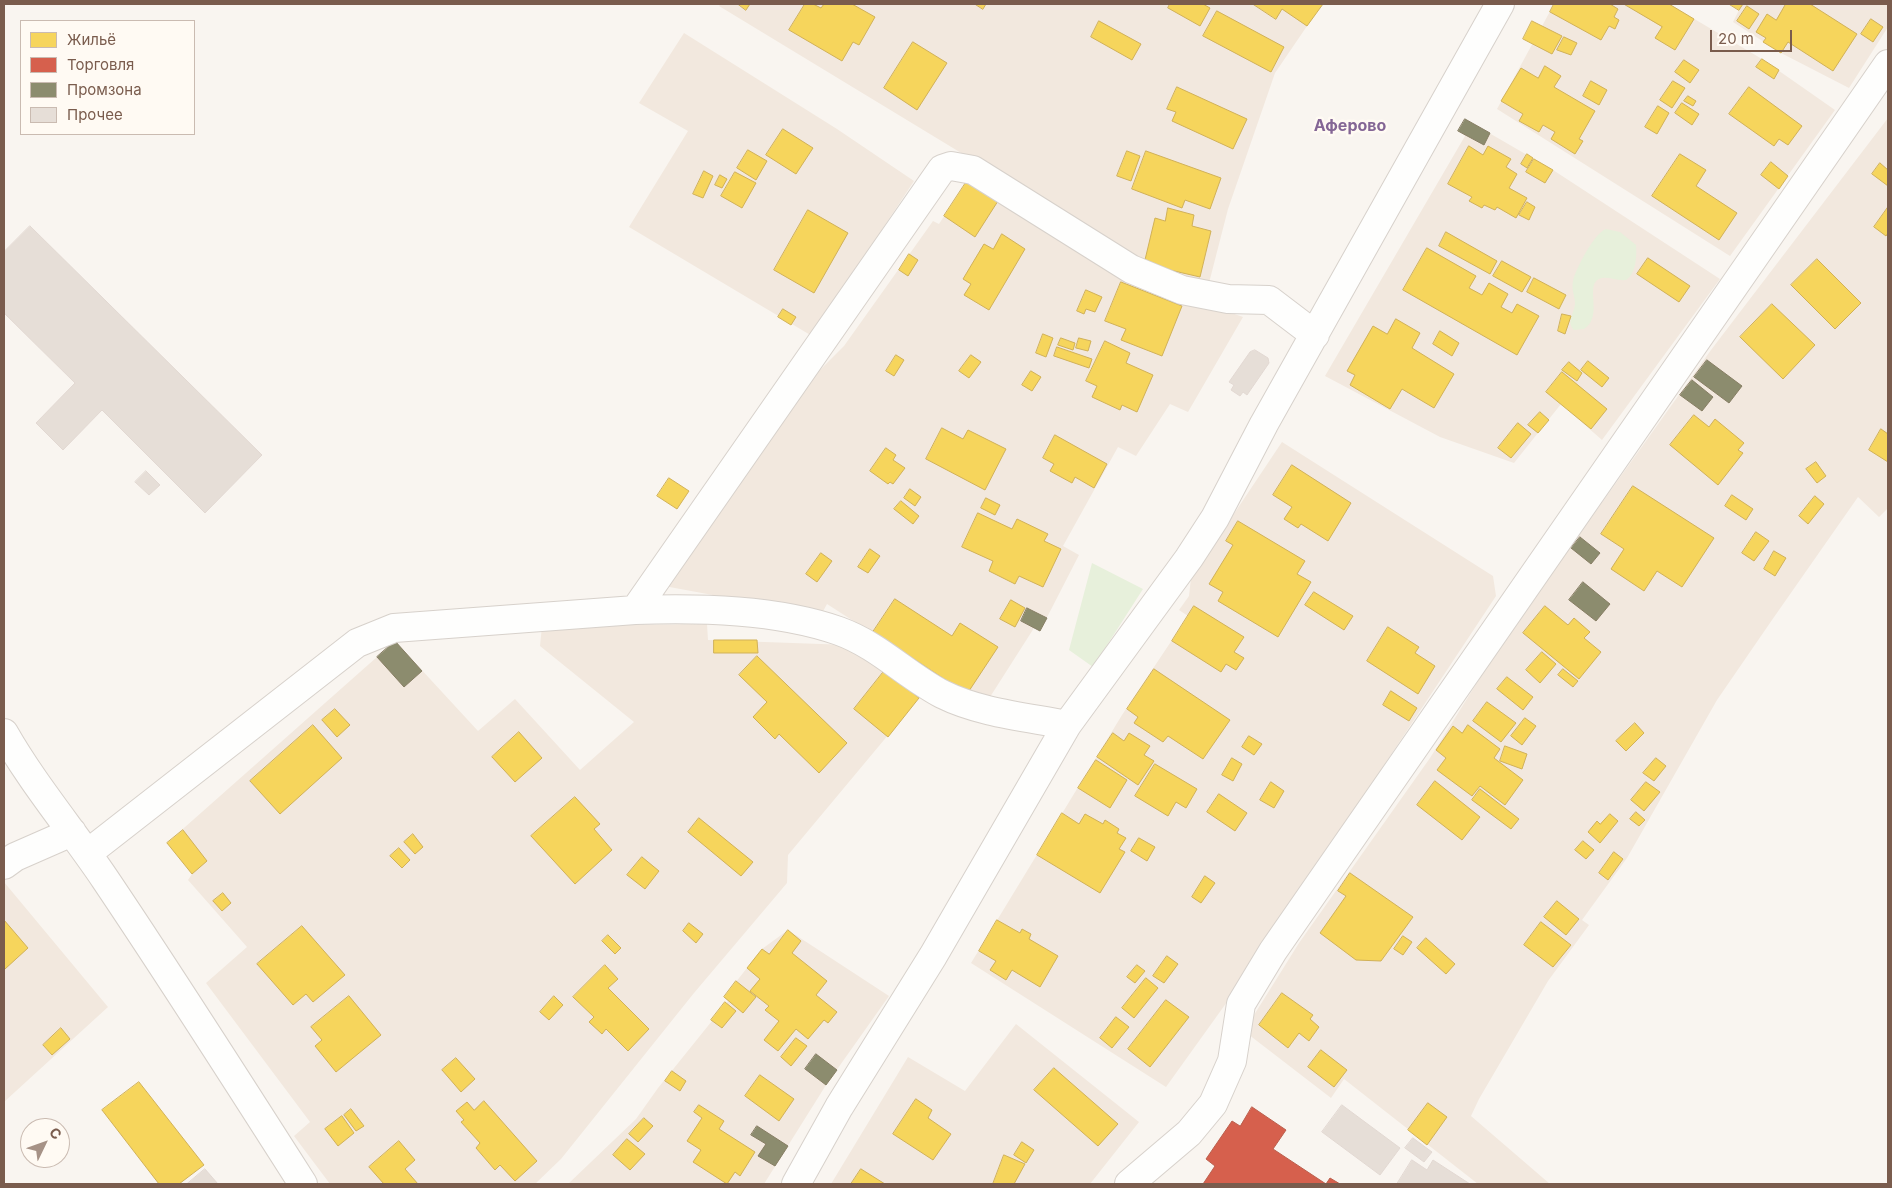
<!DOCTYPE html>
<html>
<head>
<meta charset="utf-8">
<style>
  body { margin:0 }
  #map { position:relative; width:1892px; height:1188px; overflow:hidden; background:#f9f5f0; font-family:Inter,sans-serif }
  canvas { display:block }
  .frame { position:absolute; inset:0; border:5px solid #7a5c4d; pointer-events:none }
  .legend { position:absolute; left:20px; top:20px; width:175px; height:115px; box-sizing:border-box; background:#fffaf3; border:1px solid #cabbb1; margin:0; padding:6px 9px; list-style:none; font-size:15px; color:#7a5c4d }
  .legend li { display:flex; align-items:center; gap:10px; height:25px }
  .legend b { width:25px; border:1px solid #cabbb1 }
  .north { position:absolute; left:20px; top:1118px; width:50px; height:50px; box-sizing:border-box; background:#fffaf3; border:1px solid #cabbb1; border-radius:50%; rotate:48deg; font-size:14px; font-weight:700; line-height:20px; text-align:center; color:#7a5c4d }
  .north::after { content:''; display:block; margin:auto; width:18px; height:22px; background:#a69286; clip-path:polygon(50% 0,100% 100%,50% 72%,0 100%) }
  .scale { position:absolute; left:1710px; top:30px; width:82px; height:22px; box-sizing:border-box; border:2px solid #7a5c4d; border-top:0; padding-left:6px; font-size:15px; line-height:18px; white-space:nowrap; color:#7a5c4d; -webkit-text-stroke:4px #fffaf3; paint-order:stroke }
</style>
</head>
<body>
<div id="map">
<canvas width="1892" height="1188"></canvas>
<div class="frame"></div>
<ul class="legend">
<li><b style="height:14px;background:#f6d55c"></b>Жильё</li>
<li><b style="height:14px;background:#d6604d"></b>Торговля</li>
<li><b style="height:14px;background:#8c8c6e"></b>Промзона</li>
<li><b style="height:14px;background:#e6ded7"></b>Прочее</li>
</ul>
<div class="north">С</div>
<div class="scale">20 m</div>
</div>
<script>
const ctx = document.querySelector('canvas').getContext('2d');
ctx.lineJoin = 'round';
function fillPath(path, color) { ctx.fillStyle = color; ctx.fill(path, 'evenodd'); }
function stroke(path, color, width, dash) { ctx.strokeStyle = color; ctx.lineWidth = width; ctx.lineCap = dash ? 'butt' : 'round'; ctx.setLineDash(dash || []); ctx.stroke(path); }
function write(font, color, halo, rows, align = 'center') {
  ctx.font = font + ' Inter,sans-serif'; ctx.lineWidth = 5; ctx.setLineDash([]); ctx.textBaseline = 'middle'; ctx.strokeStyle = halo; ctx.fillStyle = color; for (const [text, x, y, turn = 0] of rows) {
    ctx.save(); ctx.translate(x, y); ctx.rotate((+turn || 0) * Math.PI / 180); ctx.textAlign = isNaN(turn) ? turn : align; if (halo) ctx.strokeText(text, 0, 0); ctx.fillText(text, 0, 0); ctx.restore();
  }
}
fillPath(new Path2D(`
  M721,4H1322L1275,73L1228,209L1209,283L1143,267L1037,199L719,6Z
  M1554,4H1669L1762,59L1835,110L1730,256L1497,109Z
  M1729,4H1888V27L1849,88L1781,53L1733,22L1739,10Z
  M684,33L837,129L914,181L812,336L629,227L688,131L639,103Z
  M1888,118V508L1879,517L1858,497L1772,620L1717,700L1627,858L1582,920L1589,925L1548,981L1479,1099L1471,1116L1550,1184H1478L1344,1079L1331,1098L1244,1031L1299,943L1430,758L1503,641L1711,350Z
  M1465,119L1553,170L1720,279L1602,440L1561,404L1514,463L1440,437L1325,376L1465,136L1458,131Z
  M967,181L1118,273L1243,317L1188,412L1170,404L1136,456L1118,447L1063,546L1079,555L1040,631L1034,628L990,697L967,694L827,604L821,615L664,586L805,385L844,346L933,221L939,224Z
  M1282,442L1493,576L1496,596L1232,995L1166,1087L971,963L1122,715L1188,616L1179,610L1189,596L1191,578Z
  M707,624L708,640L849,645L919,698L788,855L787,883L694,993L561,1159L535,1184H330L294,1136L310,1122L206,983L247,947L188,880L192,874L167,843L395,641L478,731L515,699L580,770L634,722L540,646L542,626Z
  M4,882L108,1007L4,1102Z
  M788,930L889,996L826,1085L764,1184H568L636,1119L658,1088L728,1001L724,997L762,949Z
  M1016,1024L1139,1122L1090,1184H831L908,1057L965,1091Z`), '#f2e8de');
fillPath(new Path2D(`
  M1606,229L1620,232L1636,245C1637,256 1636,274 1626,280C1618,281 1610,277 1602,278C1582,282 1605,316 1584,329L1574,330C1566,322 1574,314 1575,304C1575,296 1571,289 1573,281C1575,270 1595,232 1606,229Z
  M1092,563L1143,589L1093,667L1069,650Z`), '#e7f0db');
const homes = new Path2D(`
  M738,4H750L746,10Z
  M805,4H813L821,8L824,4H852L875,17L859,45L853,42L842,61L789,30Z
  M975,4H986L983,9Z
  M1170,4H1203L1210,8L1200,26L1168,8Z
  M1253,4H1323L1307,26L1282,9L1276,19Z
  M1554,4H1610L1618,9L1614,17L1619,20L1615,29L1609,26L1601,40L1550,12Z
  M1624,4H1669L1694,19L1675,50L1655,38L1662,27Z
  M1729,4H1743L1739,10Z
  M1786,4H1810L1857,34L1833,71L1788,42L1781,53L1763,42L1766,38L1756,32L1767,14L1776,20Z
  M1747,6L1759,14L1749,29L1737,21Z
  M1217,11L1284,47L1271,72L1203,36Z
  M1871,19L1883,27L1873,42L1861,34Z
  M1099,21L1141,44L1132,60L1091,37Z
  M1532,21L1562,36L1552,54L1523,39Z
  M1564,37L1577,43L1571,55L1557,50Z
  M913,42L947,63L917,110L884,88Z
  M1762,59L1779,70L1774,79L1756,67Z
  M1684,60L1699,70L1690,83L1675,72Z
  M1545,66L1561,76L1554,87L1595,111L1579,139L1583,141L1575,154L1551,139L1555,132L1543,125L1539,132L1519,121L1523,114L1501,101L1521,68L1538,78Z
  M1591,81L1607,90L1599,105L1583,96Z
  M1673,81L1685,88L1672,108L1660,100Z
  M1177,87L1247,119L1233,149L1172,121L1176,112L1167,109Z
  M1749,87L1802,126L1788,145L1779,139L1774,146L1729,114Z
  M1688,96L1696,101L1693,106L1684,101Z
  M1682,103L1699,114L1692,125L1675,113Z
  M1658,106L1669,113L1657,134L1645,127Z
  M783,129L813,148L796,174L766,155Z
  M1469,146L1483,155L1488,146L1511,159L1506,167L1517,174L1509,188L1527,198L1516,218L1497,207L1495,210L1484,205L1482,208L1469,201L1472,197L1448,184Z
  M748,150L767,161L756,180L737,168Z
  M1127,151L1140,156L1131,181L1117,176Z
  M1146,151L1221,178L1210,209L1185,200L1182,208L1132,189Z
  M1527,154L1533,158L1527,168L1521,164Z
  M1680,154L1706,170L1696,186L1737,213L1719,240L1652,196Z
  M1534,159L1553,170L1545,183L1526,172Z
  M1771,162L1788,176L1779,189L1761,175Z
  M1880,163L1888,170V186L1872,174Z
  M704,171L713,176L703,198L693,194Z
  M735,172L756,183L742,208L721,196Z
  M720,175L727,179L722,188L715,185Z
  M967,181L998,201L975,237L944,216Z
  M1527,202L1535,207L1529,220L1519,215Z
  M1888,207V233L1886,236L1874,227Z
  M1168,208L1194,215L1192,226L1211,231L1200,277L1144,264L1155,218L1165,221Z
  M808,210L848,233L814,293L774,270Z
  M1446,232L1497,261L1490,274L1439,246Z
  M1002,234L1025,249L989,310L964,295L971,284L963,279L984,244L993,249Z
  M1427,248L1476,276L1469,288L1482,295L1489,283L1508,294L1501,307L1512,313L1517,304L1539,316L1517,355L1403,290Z
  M909,254L918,260L908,276L899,270Z
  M1648,258L1690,286L1679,302L1637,274Z
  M1817,259L1861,303L1835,329L1791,285Z
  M1502,261L1531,277L1522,292L1493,276Z
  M1534,278L1566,295L1559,309L1527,292Z
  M1121,282L1182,306L1162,356L1121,340L1126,329L1105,321Z
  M1086,290L1102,297L1095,312L1086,309L1084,314L1077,311Z
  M1772,304L1815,345L1783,379L1740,337Z
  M783,309L796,317L791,325L778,317Z
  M1562,314L1571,316L1565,334L1558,331Z
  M1396,319L1420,333L1412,348L1454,374L1434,408L1402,389L1390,409L1350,385L1355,375L1347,371L1373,326L1387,334Z
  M1440,331L1459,343L1452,356L1433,344Z
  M1043,334L1053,338L1046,357L1036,353Z
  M1061,338L1075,343L1073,350L1058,345Z
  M1079,338L1091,341L1088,351L1076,348Z
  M1105,341L1130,353L1126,363L1153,375L1137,412L1122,405L1120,410L1092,397L1097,386L1086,381Z
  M1057,347L1092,359L1089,368L1054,356Z
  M896,355L904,360L894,376L886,371Z
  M971,355L981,362L969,378L959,371Z
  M1588,361L1609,378L1602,387L1581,370Z
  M1569,362L1582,373L1577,381L1562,370Z
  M1031,371L1041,377L1032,391L1022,385Z
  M1562,372L1607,409L1591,429L1546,392Z
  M1540,412L1549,420L1538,433L1528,425Z
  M1694,415L1709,427L1715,419L1744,443L1738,450L1743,453L1718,485L1670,445Z
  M1518,423L1531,434L1511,458L1498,448Z
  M942,428L963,439L968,430L1006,449L985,490L926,459Z
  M1881,429L1888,434V462L1869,450Z
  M1055,435L1107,464L1094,488L1075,477L1072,483L1050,471L1054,464L1043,458Z
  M886,448L896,455L893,460L905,468L893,484L890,482L888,484L870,471Z
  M1816,462L1826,476L1817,483L1806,469Z
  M1292,465L1351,503L1328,541L1301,524L1298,528L1284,519L1292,507L1273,495Z
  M669,478L689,491L677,509L657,496Z
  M1633,486L1714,538L1682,587L1657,571L1644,591L1611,569L1624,549L1601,534Z
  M910,489L921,497L915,506L904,498Z
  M1732,495L1753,509L1746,520L1725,506Z
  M1815,496L1824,504L1808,524L1799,516Z
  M986,498L1000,505L995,515L981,508Z
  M901,501L919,516L913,524L894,509Z
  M978,513L1012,529L1017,519L1048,534L1044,541L1061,549L1043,587L1019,576L1015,584L989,571L993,561L962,547Z
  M1238,521L1305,561L1297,574L1311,582L1278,637L1218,601L1223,592L1209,584L1233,545L1226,541Z
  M1756,532L1769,541L1754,561L1742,553Z
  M870,549L880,556L868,573L858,567Z
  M1774,551L1786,558L1775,576L1764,569Z
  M821,553L832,561L817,582L806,574Z
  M1314,592L1353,616L1344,630L1305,605Z
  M895,599L952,636L960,623L998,647L967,694L873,632Z
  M1011,600L1025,608L1015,627L1000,619Z
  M1194,606L1244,637L1234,652L1244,658L1236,670L1226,664L1221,672L1172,641Z
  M1545,606L1568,625L1574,618L1590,632L1584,638L1601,652L1579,679L1523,633Z
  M1388,627L1419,647L1415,653L1435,666L1418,694L1367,661Z
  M714,640H757L758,653H714Z
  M1542,652L1556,664L1540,683L1526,670Z
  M757,656L847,743L819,773L779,734L775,739L753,717L767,702L739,675Z
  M1154,669L1230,720L1203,759L1168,736L1163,742L1134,723L1138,717L1127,709Z
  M1563,669L1578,681L1573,687L1558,675Z
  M885,670L919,698L888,737L854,709Z
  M1507,677L1533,697L1523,710L1497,689Z
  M1391,691L1417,708L1409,721L1383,705Z
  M1487,702L1516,723L1501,742L1473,721Z
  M335,709L350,725L337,737L322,720Z
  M1525,718L1536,726L1522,745L1511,736Z
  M1635,723L1644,733L1626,751L1616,741Z
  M313,725L342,758L280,814L250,781Z
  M1468,725L1500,749L1494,758L1523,780L1505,805L1480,786L1472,796L1437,770L1446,758L1436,750L1453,726L1462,733Z
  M519,732L542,758L515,782L492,757Z
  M1113,733L1124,741L1129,733L1150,746L1144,755L1154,761L1138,785L1097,757Z
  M1249,736L1262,744L1254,755L1242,747Z
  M1505,746L1527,754L1522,769L1500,761Z
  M1232,758L1242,764L1233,781L1222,775Z
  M1656,758L1666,766L1654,781L1643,773Z
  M1096,760L1127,780L1110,808L1078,788Z
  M1155,764L1197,789L1186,808L1176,802L1168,816L1135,796Z
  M1435,781L1480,817L1462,840L1417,805Z
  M1271,782L1284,791L1274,808L1260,800Z
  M1646,782L1660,792L1644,811L1631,800Z
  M1480,789L1519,819L1511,829L1472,800Z
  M1219,794L1247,813L1235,831L1207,812Z
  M575,797L600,824L594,829L612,850L575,884L531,836Z
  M1636,812L1645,820L1639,826L1630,819Z
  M1062,813L1079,824L1085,814L1103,824L1105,820L1119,829L1117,833L1126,838L1119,849L1125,852L1100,893L1037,855Z
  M1610,814L1618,821L1600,843L1588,832L1597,821L1600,824Z
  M699,818L753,862L741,876L688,832Z
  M183,830L207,861L192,874L167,843Z
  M413,834L423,847L415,854L404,842Z
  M1139,838L1155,847L1147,861L1131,851Z
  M1583,841L1594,850L1586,859L1575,850Z
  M399,848L410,860L402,868L390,856Z
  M1614,852L1623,859L1608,880L1599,873Z
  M642,857L659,871L645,889L627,875Z
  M1350,873L1413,917L1381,961L1356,960L1320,933L1346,896L1338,891Z
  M1205,876L1215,883L1201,903L1192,897Z
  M223,893L231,903L222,911L213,901Z
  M1557,901L1579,919L1566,935L1544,917Z
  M4,920L28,948L5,969L4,967Z
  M997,920L1020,933L1022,929L1031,934L1029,939L1058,956L1040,987L1012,970L1006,980L990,970L996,961L979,951Z
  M1541,922L1571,945L1553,967L1524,945Z
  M689,923L703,934L696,943L683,931Z
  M302,926L345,975L313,1002L306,994L293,1005L257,964Z
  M788,930L801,941L792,953L827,981L816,995L837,1012L828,1023L824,1020L808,1039L796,1029L778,1051L764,1040L779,1021L765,1010L769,1006L750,991L760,979L747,968L762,949L769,954Z
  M608,935L621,948L615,954L602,941Z
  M1403,936L1412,942L1403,955L1394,949Z
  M1426,938L1455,964L1446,974L1417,948Z
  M1167,956L1178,964L1164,983L1153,976Z
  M605,965L618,979L608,988L649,1029L628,1051L606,1029L602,1034L589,1022L594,1017L573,997Z
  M1137,965L1145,971L1135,983L1127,977Z
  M1146,978L1158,988L1134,1018L1122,1008Z
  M736,981L756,997L743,1013L724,997Z
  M1282,993L1313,1015L1310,1019L1319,1027L1309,1041L1299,1033L1288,1048L1259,1025Z
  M349,996L381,1035L336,1072L315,1046L322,1040L311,1027Z
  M554,996L563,1005L549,1020L540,1012Z
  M1166,1000L1189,1017L1150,1067L1128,1049Z
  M725,1002L736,1011L722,1028L711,1020Z
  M1116,1017L1129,1027L1112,1048L1100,1038Z
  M61,1028L70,1039L52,1055L43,1045Z
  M796,1038L807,1046L791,1066L781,1057Z
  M1321,1050L1347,1070L1334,1087L1308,1067Z
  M456,1058L475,1079L461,1092L442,1070Z
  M1054,1068L1118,1124L1098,1146L1034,1090Z
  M672,1071L686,1081L680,1091L665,1081Z
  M760,1075L794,1099L779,1121L745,1096Z
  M139,1082L204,1165L179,1184H159L102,1110Z
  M916,1099L932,1110L928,1118L951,1134L933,1160L893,1134Z
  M484,1101L537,1161L515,1181L500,1165L495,1170L476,1148L480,1143L461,1122L464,1120L456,1111L467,1102L474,1110Z
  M1428,1103L1447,1117L1427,1145L1408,1130Z
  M699,1105L724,1121L719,1129L755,1152L740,1176L735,1172L727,1184L693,1162L701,1150L687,1141L702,1118L694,1112Z
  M351,1109L364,1126L356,1131L344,1115Z
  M342,1116L354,1133L338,1146L325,1129Z
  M644,1118L653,1126L638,1142L629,1134Z
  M627,1139L645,1154L630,1170L613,1155Z
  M399,1141L415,1160L405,1169L418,1184H384L369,1167Z
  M1022,1142L1034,1150L1026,1163L1014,1155Z
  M1004,1155L1025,1164L1014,1184H993Z
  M861,1169L885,1184H851Z`);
fillPath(homes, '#f6d55c');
stroke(homes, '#d1b158', 1);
const shops = new Path2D(`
  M1252,1107L1286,1130L1273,1149L1326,1184L1330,1178L1340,1184H1203L1215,1166L1206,1159L1232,1121L1240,1126Z`);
fillPath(shops, '#d6604d');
stroke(shops, '#ba5f4d', 1);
const industry = new Path2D(`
  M1465,119L1490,133L1484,145L1458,131Z
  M1707,360L1742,386L1729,403L1694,377Z
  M1692,380L1713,397L1702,411L1680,395Z
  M1580,537L1600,553L1591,564L1571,548Z
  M1583,582L1610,604L1596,621L1569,600Z
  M1027,608L1047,618L1040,631L1021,621Z
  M395,641L422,671L404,687L377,657Z
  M816,1054L837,1070L826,1085L805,1069Z
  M757,1126L788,1146L775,1166L758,1156L766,1144L751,1135Z`);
fillPath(industry, '#8c8c6e');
stroke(industry, '#877e64', 1);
const building = new Path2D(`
  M30,226L262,455L205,513L102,410L63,450L36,423L75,383L4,313V252Z
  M1255,350L1268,358L1269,363L1247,395L1243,392L1240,396L1231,390L1234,385L1229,382L1250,352Z
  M146,471L160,485L149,495L135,482Z
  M1342,1105L1400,1148L1380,1175L1322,1132Z
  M1413,1138L1432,1152L1424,1162L1405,1148Z
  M1412,1160L1427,1170L1433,1160L1470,1184H1397Z
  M205,1169L218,1184H187Z`);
fillPath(building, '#e6ded7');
stroke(building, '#e2d8d2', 1);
const minor = new Path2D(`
  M1067,725C1026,717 980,713 942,694C906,675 878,645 839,631C776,609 700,608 635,610L942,169L951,166L973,170L1131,269L1182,290L1228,299L1269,300L1315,335
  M4,733C33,784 72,830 105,879C173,980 238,1082 303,1184
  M88,853L357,643L394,628L635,610
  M4,865L15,857L72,832
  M796,1184L839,1107L933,956L1067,725L1189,558L1215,518L1264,424L1500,4
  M1129,1184L1189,1133L1213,1104L1232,1061L1241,1004L1273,951L1888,64`);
stroke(minor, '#d7d1cb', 30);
stroke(minor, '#fefefd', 28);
write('bold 16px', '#846695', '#fffaf3', [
  ["Аферово",1350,126]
]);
</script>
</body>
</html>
